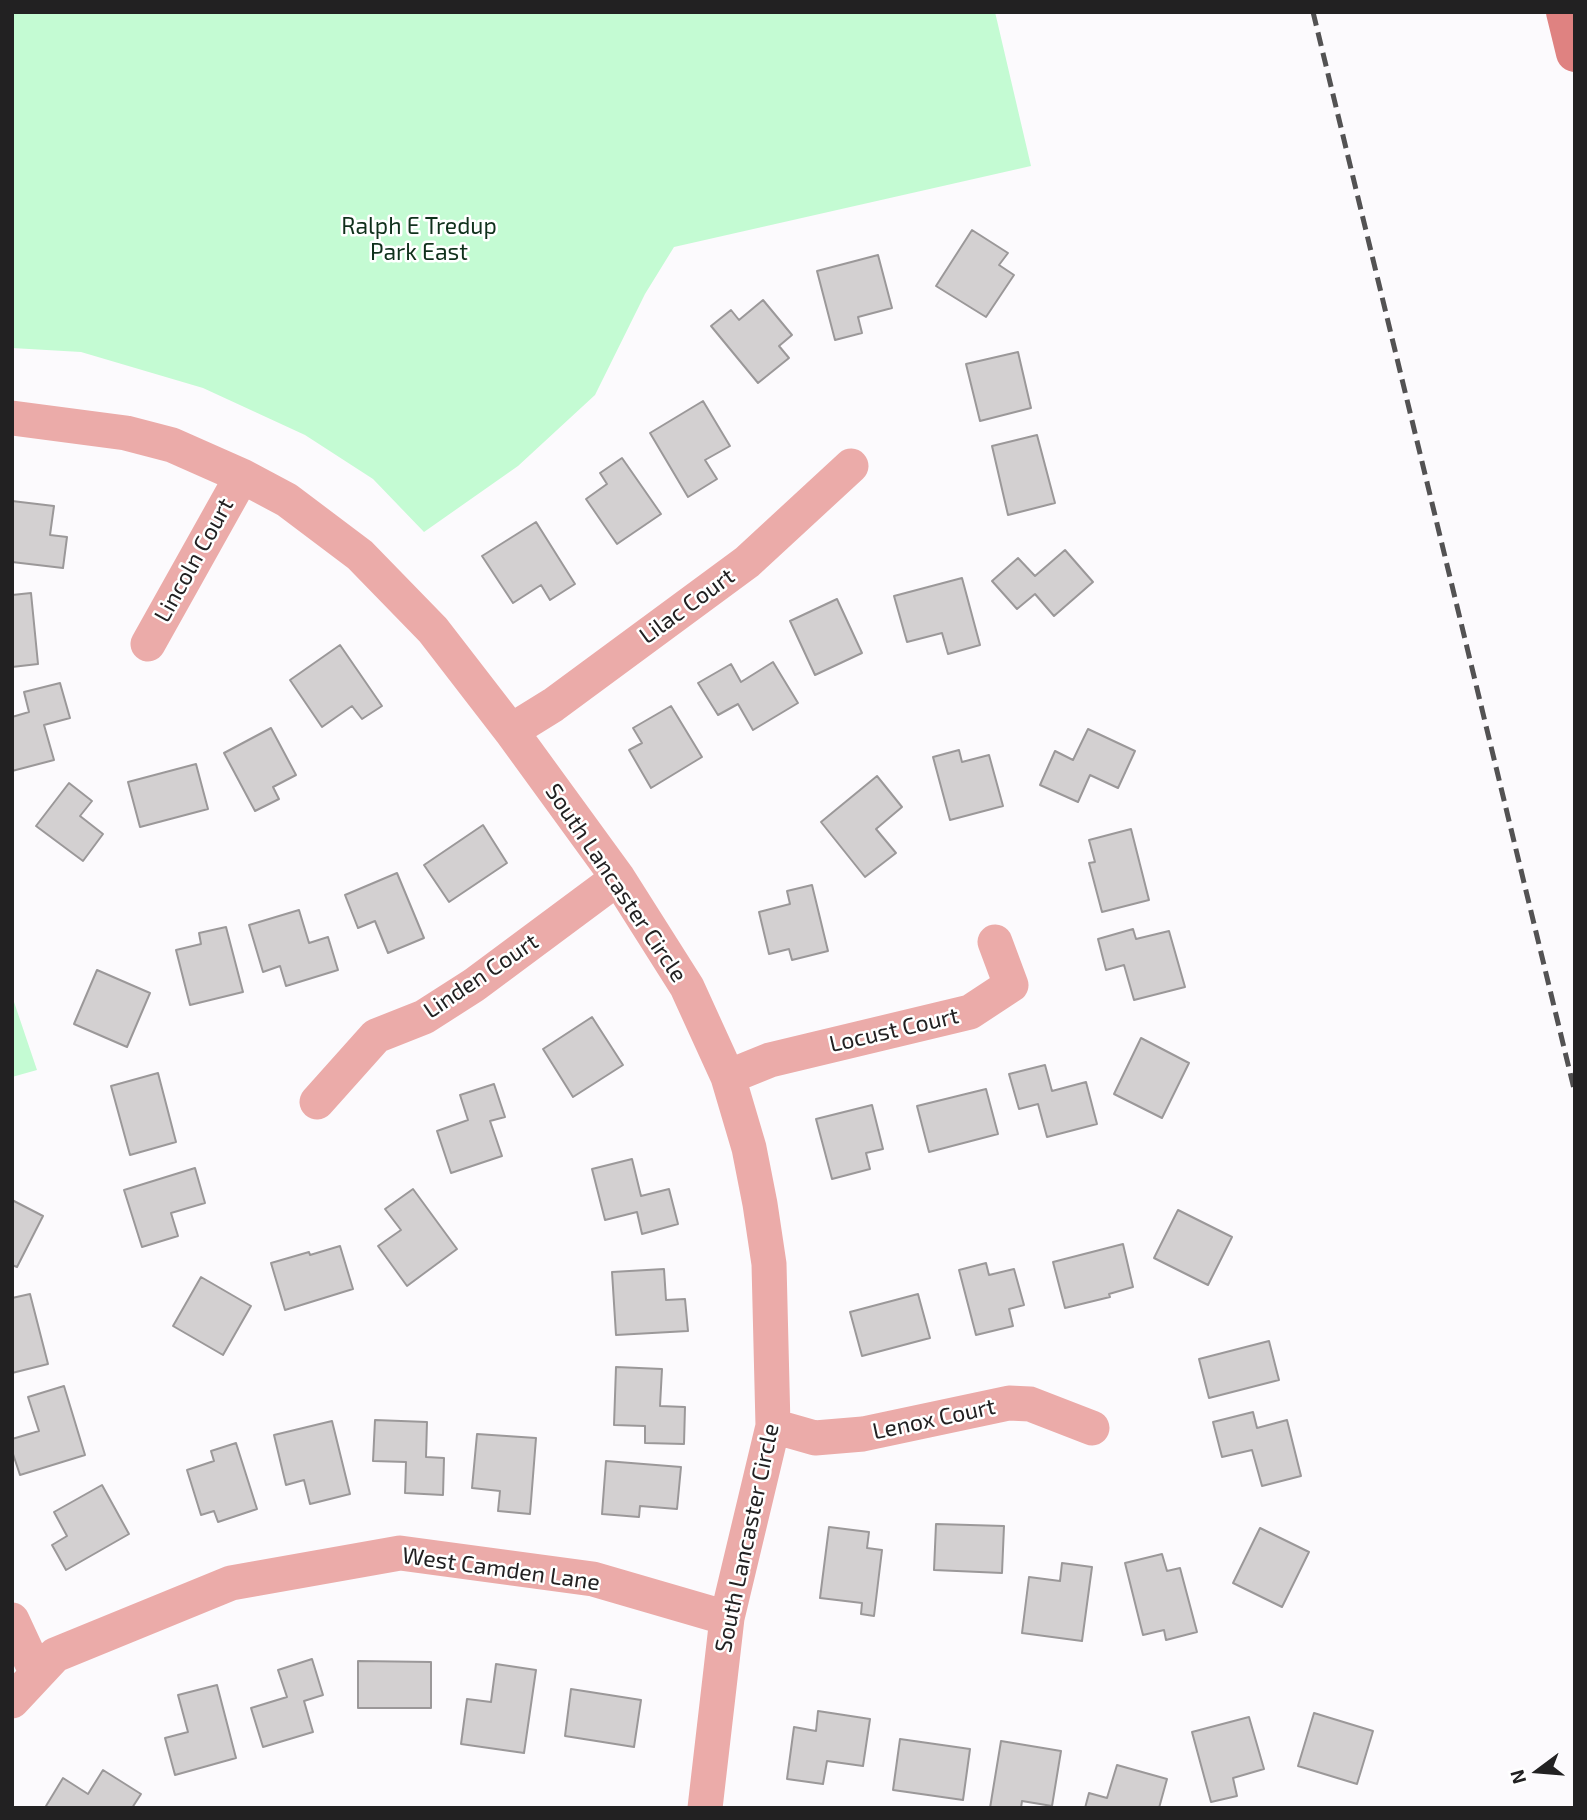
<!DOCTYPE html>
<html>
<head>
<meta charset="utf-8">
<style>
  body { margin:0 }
  #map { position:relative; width:1587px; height:1820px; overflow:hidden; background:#fcfafd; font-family:"Exo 2",sans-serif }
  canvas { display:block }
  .frame { position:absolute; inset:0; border:14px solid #222122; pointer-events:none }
  .north { position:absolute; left:1503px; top:1736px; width:70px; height:70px; -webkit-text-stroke:5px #fff; paint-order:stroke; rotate:254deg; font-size:19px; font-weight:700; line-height:28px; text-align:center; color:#222122 }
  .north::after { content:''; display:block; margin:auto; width:24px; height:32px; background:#222122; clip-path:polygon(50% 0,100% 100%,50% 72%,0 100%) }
</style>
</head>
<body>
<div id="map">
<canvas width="1587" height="1820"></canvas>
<div class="frame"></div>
<div class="north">N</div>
</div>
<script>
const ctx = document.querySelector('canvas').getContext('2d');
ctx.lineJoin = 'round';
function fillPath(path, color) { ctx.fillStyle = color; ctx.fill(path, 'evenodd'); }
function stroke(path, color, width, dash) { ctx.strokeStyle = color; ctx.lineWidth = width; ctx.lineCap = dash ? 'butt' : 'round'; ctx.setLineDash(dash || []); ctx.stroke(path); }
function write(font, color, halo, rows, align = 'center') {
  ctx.font = font + ' "Exo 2",sans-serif'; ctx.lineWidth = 5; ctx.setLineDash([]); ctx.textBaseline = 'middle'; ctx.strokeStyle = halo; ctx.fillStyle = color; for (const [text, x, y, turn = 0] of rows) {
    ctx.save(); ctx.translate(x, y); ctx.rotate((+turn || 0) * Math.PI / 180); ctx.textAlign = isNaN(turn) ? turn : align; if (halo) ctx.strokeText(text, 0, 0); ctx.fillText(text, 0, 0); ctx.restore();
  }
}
fillPath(new Path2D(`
  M12,12H995L1031,166L674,247L645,294L595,395L518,466L424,532L373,479L305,435L203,388L81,352L12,348Z
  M12,996L37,1070L12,1077Z`), '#c4fbd3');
const building = new Path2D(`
  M972,230L1008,253L999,265L1014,275L986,317L936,286Z
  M878,255L892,308L858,317L862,333L835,340L817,271Z
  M763,300L792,335L779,346L789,358L758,383L711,326L731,310L739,320Z
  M1018,352L1031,408L980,421L966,364Z
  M703,401L730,446L705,460L717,479L688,497L650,433Z
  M1037,435L1055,503L1008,515L992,446Z
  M622,458L661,514L617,544L586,499L607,484L600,473Z
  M12,501L54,506L50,535L67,537L63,568L12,562Z
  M536,522L575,584L550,600L541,585L513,603L482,556Z
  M1065,550L1093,582L1054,616L1035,594L1017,609L992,581L1018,558L1035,576Z
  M962,578L980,645L948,654L942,633L907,642L894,596Z
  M31,593L38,664L12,667V595Z
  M837,599L862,653L815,675L790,621Z
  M340,645L382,706L362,719L352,706L322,727L290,680Z
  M773,662L798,703L753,730L738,704L718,715L698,683L731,664L741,682Z
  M60,683L70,718L44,725L54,760L12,771V717L29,712L24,692Z
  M671,706L702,757L651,788L629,750L642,743L633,728Z
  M271,728L296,775L273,787L279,799L255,811L224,753Z
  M1088,729L1135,751L1118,788L1090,775L1078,802L1040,785L1055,751L1073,760Z
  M959,750L962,762L989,755L1003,806L950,820L933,757Z
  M196,764L208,809L140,827L128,782Z
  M877,776L902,807L876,829L896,853L865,877L821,822Z
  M69,783L92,801L80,816L103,834L83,861L36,826Z
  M483,825L507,863L449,902L424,865Z
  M1131,829L1149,900L1102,912L1089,863L1095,862L1089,840Z
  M397,873L424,938L388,953L375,921L358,928L345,895Z
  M812,885L828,951L792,960L789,949L769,954L759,912L790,904L787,891Z
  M299,910L309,943L328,937L338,970L286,986L280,966L263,972L249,925Z
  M226,927L243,992L190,1005L176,950L201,944L199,933Z
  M1133,929L1136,939L1169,931L1185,987L1134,1000L1124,965L1106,970L1098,939Z
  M97,970L150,993L127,1047L74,1024Z
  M592,1017L623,1065L573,1097L543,1049Z
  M1141,1038L1189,1063L1162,1118L1114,1094Z
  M1045,1065L1052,1091L1086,1082L1097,1124L1047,1137L1038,1104L1019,1109L1009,1074Z
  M158,1073L176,1142L130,1155L111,1086Z
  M494,1084L505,1117L490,1121L502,1156L451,1173L437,1131L468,1120L460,1095Z
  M986,1089L998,1134L929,1152L917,1106Z
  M872,1105L883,1149L866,1153L870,1169L832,1179L816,1119Z
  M632,1159L641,1196L669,1189L678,1224L642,1234L637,1212L605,1220L592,1169Z
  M195,1168L205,1203L171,1213L178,1236L142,1247L124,1190Z
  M413,1189L457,1249L407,1286L378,1246L401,1230L385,1209Z
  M12,1200L43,1216L17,1267L12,1265Z
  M1178,1210L1232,1237L1208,1285L1154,1258Z
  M1123,1244L1133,1287L1109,1294L1110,1297L1065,1308L1053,1262Z
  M340,1246L353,1289L285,1310L271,1263L309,1252L310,1255Z
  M986,1263L989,1275L1014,1269L1024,1305L1009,1309L1013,1326L976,1335L959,1270Z
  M664,1269L666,1300L685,1299L688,1331L616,1335L612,1272Z
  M201,1277L251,1306L223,1355L173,1326Z
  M30,1294L48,1364L12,1373V1298Z
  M918,1294L930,1338L862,1356L850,1312Z
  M1269,1341L1279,1380L1209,1398L1199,1359Z
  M616,1367L662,1369L660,1406L685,1407L684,1444L645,1443V1426L614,1425Z
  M64,1386L85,1455L20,1475L12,1451V1439L39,1431L28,1397Z
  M1253,1412L1257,1428L1287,1420L1301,1476L1262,1486L1252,1450L1222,1457L1213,1422Z
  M375,1420L427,1422L426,1457L444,1458L443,1495L405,1493L406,1462L373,1461Z
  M332,1421L350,1494L310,1504L304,1480L286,1485L274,1435Z
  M477,1434L536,1438L530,1514L498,1511L500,1491L472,1488Z
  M236,1443L257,1509L218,1522L214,1511L201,1515L187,1470L214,1461L211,1451Z
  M606,1461L681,1467L677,1509L640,1506L639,1517L602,1514Z
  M102,1485L129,1534L66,1570L52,1545L67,1536L54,1512Z
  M936,1524L1004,1526L1002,1573L934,1570Z
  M829,1527L869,1532L867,1548L882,1550L874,1616L861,1614L862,1603L820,1598Z
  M1260,1528L1309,1552L1282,1607L1233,1583Z
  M1162,1554L1167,1571L1180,1568L1197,1632L1166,1640L1164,1630L1143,1635L1125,1563Z
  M1062,1563L1092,1567L1082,1641L1022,1633L1029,1577L1060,1581Z
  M312,1659L323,1695L304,1701L313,1732L263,1747L251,1708L287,1697L278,1670Z
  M358,1661L431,1662V1708H358Z
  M496,1664L536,1670L524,1753L461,1744L467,1699L491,1702Z
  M217,1685L236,1758L175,1775L165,1738L188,1732L178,1695Z
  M571,1689L641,1700L634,1747L565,1736Z
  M818,1711L870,1719L863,1766L827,1761L823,1784L787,1779L794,1727L816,1731Z
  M1314,1713L1373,1731L1357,1784L1298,1766Z
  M1249,1717L1264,1769L1233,1778L1237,1796L1211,1802L1192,1732Z
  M900,1739L970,1749L963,1800L893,1790Z
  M1001,1741L1061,1751L1052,1806L1022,1801L1021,1808H990Z
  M1117,1765L1167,1779L1159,1808H1085L1089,1793L1107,1798Z
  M103,1770L141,1794L132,1808H49L46,1806L63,1778L88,1794Z`);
fillPath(building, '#d3d0d1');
stroke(building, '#9b9899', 2);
stroke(new Path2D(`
  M12,418L126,433L172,445L242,476L287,500L360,555L433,630L511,731L618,878L687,987L728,1077L749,1148L760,1204L769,1264L773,1426L727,1618L705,1808
  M148,644L242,476
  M511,731L553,705L747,562L851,466
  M728,1077L770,1060L970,1012L1011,985L995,942
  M317,1102L376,1036L424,1017L474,985L618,878
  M773,1426L815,1438L863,1434L1009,1403L1030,1404L1092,1428
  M12,1620L37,1674
  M12,1701L55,1655L231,1583L400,1553L593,1579L727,1618`), '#ebaba9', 35);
stroke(new Path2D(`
  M1565,12L1575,53`), '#df8281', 38);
stroke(new Path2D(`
  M1313,12L1575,1093`), '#535253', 5, [14, 7]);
write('23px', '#10311c', '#fff', [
  ["Ralph E Tredup",419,226],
  ["Park East",419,252]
]);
write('23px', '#222122', '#fff', [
  ["Lincoln Court",194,560,-61],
  ["Lilac Court",687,606,-36],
  ["South Lancaster Circle",616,883,56],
  ["Linden Court",481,976,-34],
  ["Locust Court",894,1030,-13],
  ["Lenox Court",934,1419,-12],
  ["South Lancaster Circle",747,1538,-78],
  ["West Camden Lane",501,1569,8]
]);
</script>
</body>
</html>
